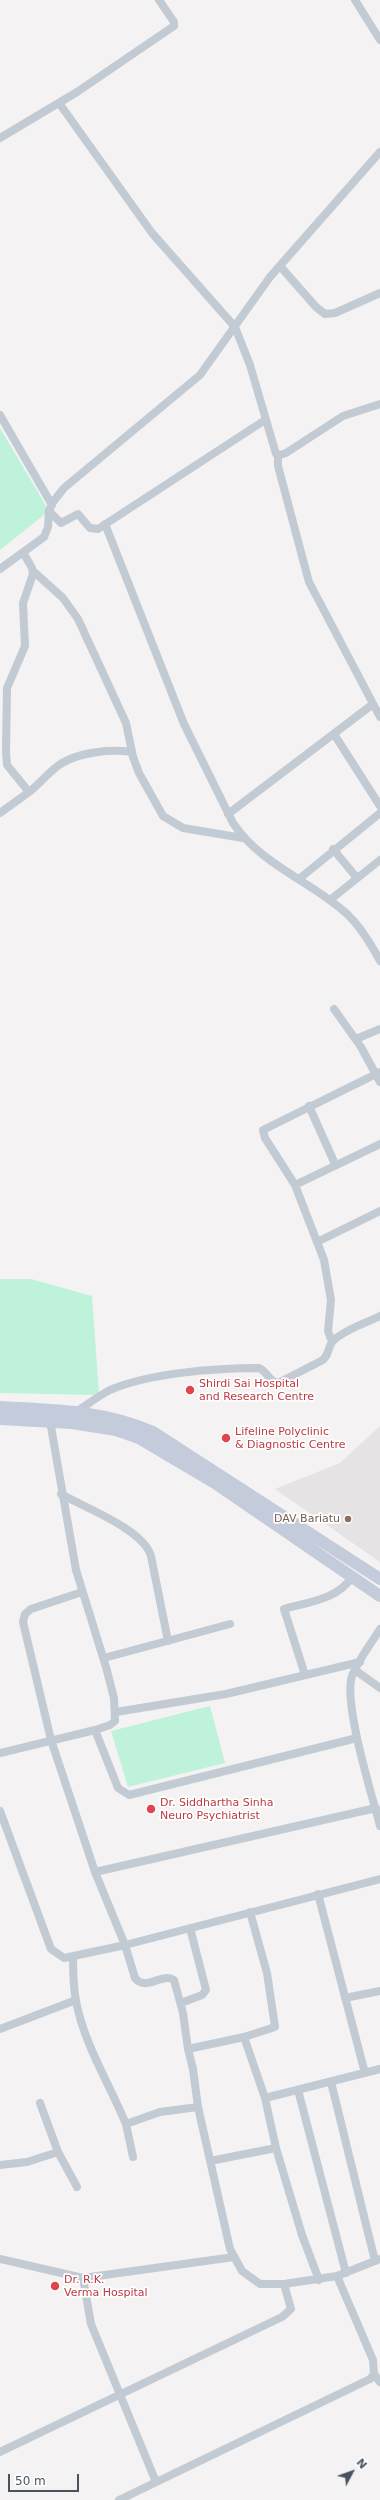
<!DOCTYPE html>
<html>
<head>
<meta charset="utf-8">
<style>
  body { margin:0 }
  #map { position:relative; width:380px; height:2500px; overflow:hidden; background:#f4f2f2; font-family:"DejaVu Sans",sans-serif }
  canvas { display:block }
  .north { position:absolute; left:332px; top:2452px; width:40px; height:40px; -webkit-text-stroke:3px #fff; paint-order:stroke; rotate:49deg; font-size:11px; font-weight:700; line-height:16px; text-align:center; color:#485260 }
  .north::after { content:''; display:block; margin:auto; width:14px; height:18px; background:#485260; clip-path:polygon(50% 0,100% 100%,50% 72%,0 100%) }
  .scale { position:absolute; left:8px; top:2474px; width:71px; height:18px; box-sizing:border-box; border:2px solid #485260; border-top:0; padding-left:5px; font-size:12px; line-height:14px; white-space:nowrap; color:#485260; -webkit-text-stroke:3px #fff; paint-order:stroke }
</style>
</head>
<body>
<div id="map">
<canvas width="380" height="2500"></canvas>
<div class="north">N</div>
<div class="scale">50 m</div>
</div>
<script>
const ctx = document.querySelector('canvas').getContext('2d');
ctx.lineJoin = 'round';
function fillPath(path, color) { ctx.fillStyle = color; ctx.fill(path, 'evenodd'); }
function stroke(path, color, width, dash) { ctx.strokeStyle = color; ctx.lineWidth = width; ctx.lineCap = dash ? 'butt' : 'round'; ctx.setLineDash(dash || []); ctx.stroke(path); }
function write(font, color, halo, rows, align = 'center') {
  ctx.font = font + ' "DejaVu Sans",sans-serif'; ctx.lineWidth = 3.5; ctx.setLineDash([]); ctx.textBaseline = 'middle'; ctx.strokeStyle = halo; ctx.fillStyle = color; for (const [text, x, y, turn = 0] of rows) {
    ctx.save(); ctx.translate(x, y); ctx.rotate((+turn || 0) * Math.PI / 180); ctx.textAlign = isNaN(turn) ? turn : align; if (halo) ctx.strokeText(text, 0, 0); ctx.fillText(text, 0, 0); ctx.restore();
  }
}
fillPath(new Path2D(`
  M380,1426V1562L275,1489L340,1463Z`), '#e5e3e4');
fillPath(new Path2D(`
  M0,428L49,511L0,550Z
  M0,1279H31L92,1296L99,1395L0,1393Z
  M210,1706L225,1763L128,1787L111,1731Z`), '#bff2da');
stroke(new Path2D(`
  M355,0L380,40
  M59,103L152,233L235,327L250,365L276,454L280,455L286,453L343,416L380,404
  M0,138L77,92L174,26V22L159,0
  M280,266L316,307L325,314L335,313L380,293
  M0,415L52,505
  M278,455V466L309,582L380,717
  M49,511L61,523L78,514L90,528L98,529L265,420
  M105,524L184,724L233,823C261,865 311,881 347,914C361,927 371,944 380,961
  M0,569L44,537L48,527L49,511L53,502L64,488L200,375L270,277L380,152
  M33,571L63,598L78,619L126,723L133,757L139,773L163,816L183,828L243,838
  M334,734L380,806
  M29,792C40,784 50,770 62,763C81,752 110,749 132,752
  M0,813L29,792L7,765L6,752L7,688L25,646L23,603L33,574L32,568L24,554
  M228,814L373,704
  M333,849L357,878
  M299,879L380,813
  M330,900L380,860
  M334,1009L361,1047L380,1082
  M356,1039L380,1029
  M309,1106L335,1164
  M295,1185L380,1144
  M317,1242L380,1211
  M332,1342L328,1331L331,1300L324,1260L295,1185L265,1138L263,1130L380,1072
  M76,1412C87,1405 98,1396 110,1390C149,1373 217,1368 259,1368C267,1371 269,1382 278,1383L321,1361C330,1356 327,1346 334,1340C346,1329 366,1323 380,1316
  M50,1421L76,1570L106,1667L114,1698L115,1721L110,1725L95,1730L118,1788L129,1795L357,1738
  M61,1494C85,1508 143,1529 151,1556L168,1641
  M82,1592L31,1609L25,1614L23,1622L51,1740L95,1872L125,1945L135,1978C146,1992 162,1972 174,1980L183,2013L188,2049
  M380,1629C371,1644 358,1660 352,1676C343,1703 372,1795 380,1826
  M104,1658L230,1624
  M355,1670L380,1688
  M305,1675L284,1609C309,1602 338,1599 352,1577
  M116,1712L226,1694L360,1662
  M0,1753L95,1730
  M0,1811L51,1949L64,1958L125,1945L380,1879
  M95,1872L376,1808
  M318,1894L365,2073
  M250,1912L267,1973L275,2027L244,2037L188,2049L193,2069L198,2107L230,2249L242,2271L260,2284H284L337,2276L380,2259
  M73,1957C73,1972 73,1986 76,2001C84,2044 109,2083 126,2124
  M345,1998L380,1991
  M181,2003L202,1995L206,1990L190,1928
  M0,2029L76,2000
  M244,2037L265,2098L276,2148L302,2235L319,2280
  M331,2082L375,2261
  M298,2090L346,2273
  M265,2098L380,2069
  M58,2152L77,2187
  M133,2157L126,2124L160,2112L198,2107
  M210,2161L276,2148
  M0,2165L27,2162L58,2152L40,2103
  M0,2259L83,2278L234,2257
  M83,2278L91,2324L156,2482
  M374,2374L380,2382
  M0,2452L282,2317L291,2309L284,2284
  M119,2500L370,2379L374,2374L373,2360L337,2276`), '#c2cad4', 8);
stroke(new Path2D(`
  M0,1407C53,1410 104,1410 153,1432L380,1579
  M0,1419L72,1423L116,1430L139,1438L215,1483L380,1596`), '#c4ccdb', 12);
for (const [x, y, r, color] of [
  [190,1390,5,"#e0444e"],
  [226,1438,5,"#e0444e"],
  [348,1519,4,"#8d6e63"],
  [151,1809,5,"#e0444e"],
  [55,2286,5,"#e0444e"]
]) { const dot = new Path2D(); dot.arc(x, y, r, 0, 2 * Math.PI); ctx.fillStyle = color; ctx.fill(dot); stroke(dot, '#fff', 1.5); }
write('11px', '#be3a42', '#fff', [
  ["Shirdi Sai Hospital",199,1384],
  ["and Research Centre",199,1397],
  ["Lifeline Polyclinic",235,1432],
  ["& Diagnostic Centre",235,1445],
  ["Dr. Siddhartha Sinha",160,1803],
  ["Neuro Psychiatrist",160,1816],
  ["Dr. R.K.",64,2280],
  ["Verma Hospital",64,2293]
], 'left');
write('11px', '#785e54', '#fff', [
  ["DAV Bariatu",340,1519]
], 'right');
</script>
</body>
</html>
